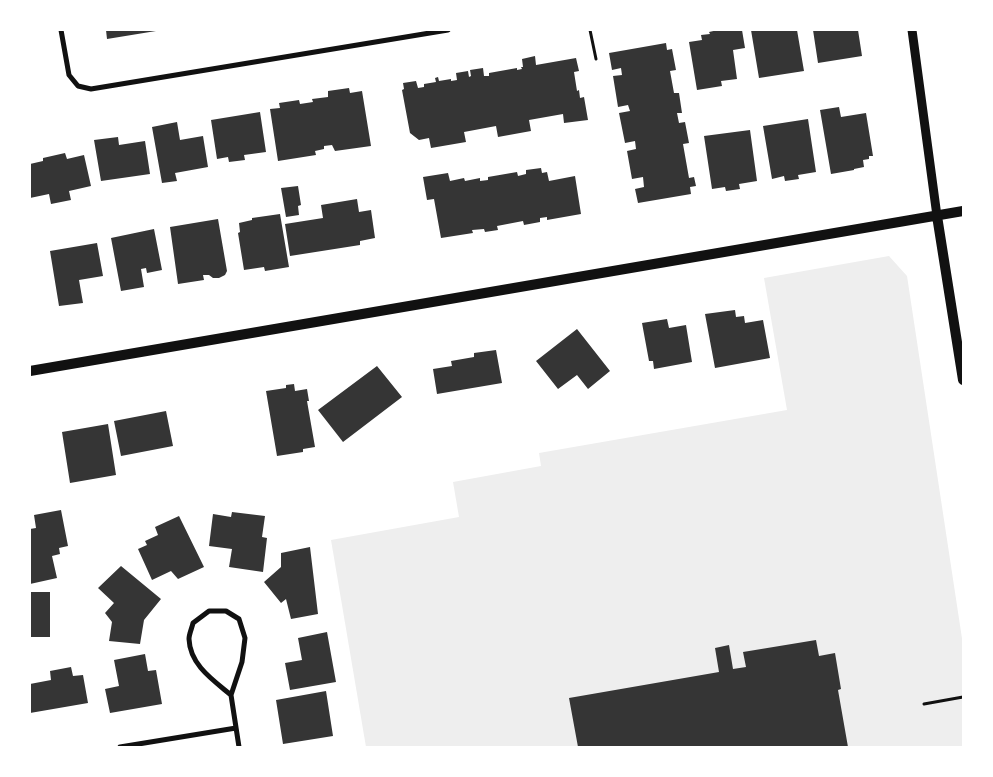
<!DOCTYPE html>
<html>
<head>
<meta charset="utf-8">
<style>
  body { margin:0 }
  #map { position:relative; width:993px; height:777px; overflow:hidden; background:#fff; font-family:"Space Grotesk",sans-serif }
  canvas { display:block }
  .frame { position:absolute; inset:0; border:31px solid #fff; pointer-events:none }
</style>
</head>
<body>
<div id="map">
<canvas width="993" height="777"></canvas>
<div class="frame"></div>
</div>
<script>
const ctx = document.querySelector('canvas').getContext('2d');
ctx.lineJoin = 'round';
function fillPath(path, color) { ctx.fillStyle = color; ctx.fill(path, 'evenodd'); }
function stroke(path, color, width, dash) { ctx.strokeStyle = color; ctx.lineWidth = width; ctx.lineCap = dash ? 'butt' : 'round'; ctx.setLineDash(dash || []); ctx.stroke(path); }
fillPath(new Path2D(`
  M889,256L907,276L963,645V747H366L331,540L459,517L453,482L541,466L539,453L787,410L764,278Z`), '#eee');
fillPath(new Path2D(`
  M106,30H156V31L107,39Z
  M718,30H742L745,48L733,50L737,79L721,81L722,86L697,90L689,42L702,40L701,35L710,34L709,32Z
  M751,30H797L804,71L759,78Z
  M813,30H858L862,56L818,63Z
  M666,43L667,50L672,49L676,70L670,71L674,93H679L682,113H677L679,123L685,122L689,143L683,144L689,178L694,177L696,186L690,187L691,194L638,203L635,189L644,187L643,177L632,179L627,151L636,149L635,141L625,143L619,113L630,111L628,105L618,107L613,76L622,75L621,68L612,70L609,53Z
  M535,56L536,65L576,58L579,71L574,72L577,91L579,90L580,98L584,97L588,120L564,123L563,114L529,120L531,131L498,137L496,126L464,132L466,142L431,148L429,138L419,140L410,133L402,90L404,89L403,83L416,81L418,88L424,87V84L436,82L435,78L438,77L439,81L451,79V81L457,80L456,73L468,71L469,77L471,76L470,70L483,68L484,76H489V73L517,68V70L522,69L521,67H523L522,59Z
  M349,88L350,93L362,91L371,146L335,151L332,145L324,146V149L315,151L316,155L278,161L270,109L280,108L279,103L299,100L300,104L313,102L312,99L328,97V91Z
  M839,107L841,117L866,113L873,156H869V159L863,160L864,167L854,169V170L831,174L820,110Z
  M260,112L266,152L244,155L245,160L229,162L228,157L217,159L211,120Z
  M808,119L816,172L798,175L799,179L785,181L784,176L772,179L763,126Z
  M177,122L180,140L203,136L208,167L175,173L177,181L162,183L152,127Z
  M750,130L757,181L739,184L740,189L726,191L725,187L712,189L704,136Z
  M118,137L119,145L145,141L150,174L101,181L94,140Z
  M65,153L67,159L84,155L91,186L69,191L71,200L51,204L49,194L30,198V164L43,161V158Z
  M541,168L542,173L547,172L549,181L575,176L581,214L547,220V217L540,218V222L524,225L523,221L497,226L498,230L485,232L484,229L472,230L473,233L441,238L434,199L427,200L423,177L448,173L450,181L464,178L465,181L480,178V181L488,180V177L517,172L518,176L526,174V170Z
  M298,186L301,205L298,206L299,215L286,217L281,188Z
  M357,199L359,212L371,210L375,238L360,241V245L290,256L285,224L323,218L321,205Z
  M280,214L289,267L265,271L264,267L244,270L238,233L240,232L239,223L252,220V218Z
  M218,219L227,271L225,275L219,278H213L209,275H203L204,280L178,284L170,227Z
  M154,229L162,270L147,273L146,268L141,269L144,287L121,291L111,238Z
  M97,243L103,276L79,280L83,303L59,306L50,251Z
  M735,310L736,317L744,316L745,323L763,320L770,358L715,368L705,314Z
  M667,319L669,328L686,325L692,362L654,369L653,361H649L642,323Z
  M577,329L610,371L588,389L577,375L558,389L536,361Z
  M496,350L502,383L437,394L433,369L452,366L451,361L474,357V353Z
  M377,366L402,397L343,442L318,410Z
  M294,384L295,391L307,389L309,401H307L315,447L303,449V452L277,456L266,391L286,388V385Z
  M166,411L173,446L121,456L114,421Z
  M108,424L116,475L70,483L62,432Z
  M61,510L68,546L59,548L60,554L52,556L57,578L30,584V529L36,528L34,515Z
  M232,512L265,516L262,537L267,538L263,572L229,567L232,549L209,546L213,514L231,517Z
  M179,516L204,567L178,579L171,571L152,580L138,549L147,545L145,541L158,535L155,527Z
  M310,547L318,614L291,619L286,599L281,603L264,582L281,567V553Z
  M121,566L161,599L144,620L140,644L109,641L112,622L105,613L114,603L98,588Z
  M30,592H50V637H30Z
  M327,632L336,682L290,690L285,663L302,660L298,638Z
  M816,640L819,656L835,653L841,689L838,690L848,747H578L569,698L719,672L715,648L729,645L733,669L746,667L743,652Z
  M145,654L148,671L156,670L162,704L110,713L105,689L119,686L114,660Z
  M71,667L73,676L83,675L88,703L30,713V684L51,680L50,671Z
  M326,691L333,736L283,744L276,700Z`), '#353535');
stroke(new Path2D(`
  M590,30L596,59
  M924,704L963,697`), '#111', 3);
stroke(new Path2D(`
  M61,30L69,75L78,86L91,89L448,30
  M231,695C213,680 190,665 189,639C189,634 192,628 193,623L209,611H226L239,619L245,638L242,662L231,695L239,747
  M120,747L236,728`), '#111', 5);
stroke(new Path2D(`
  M912,30L937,216`), '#111', 9);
stroke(new Path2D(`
  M937,216L963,380
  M30,371L963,211`), '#111', 10);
</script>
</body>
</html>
